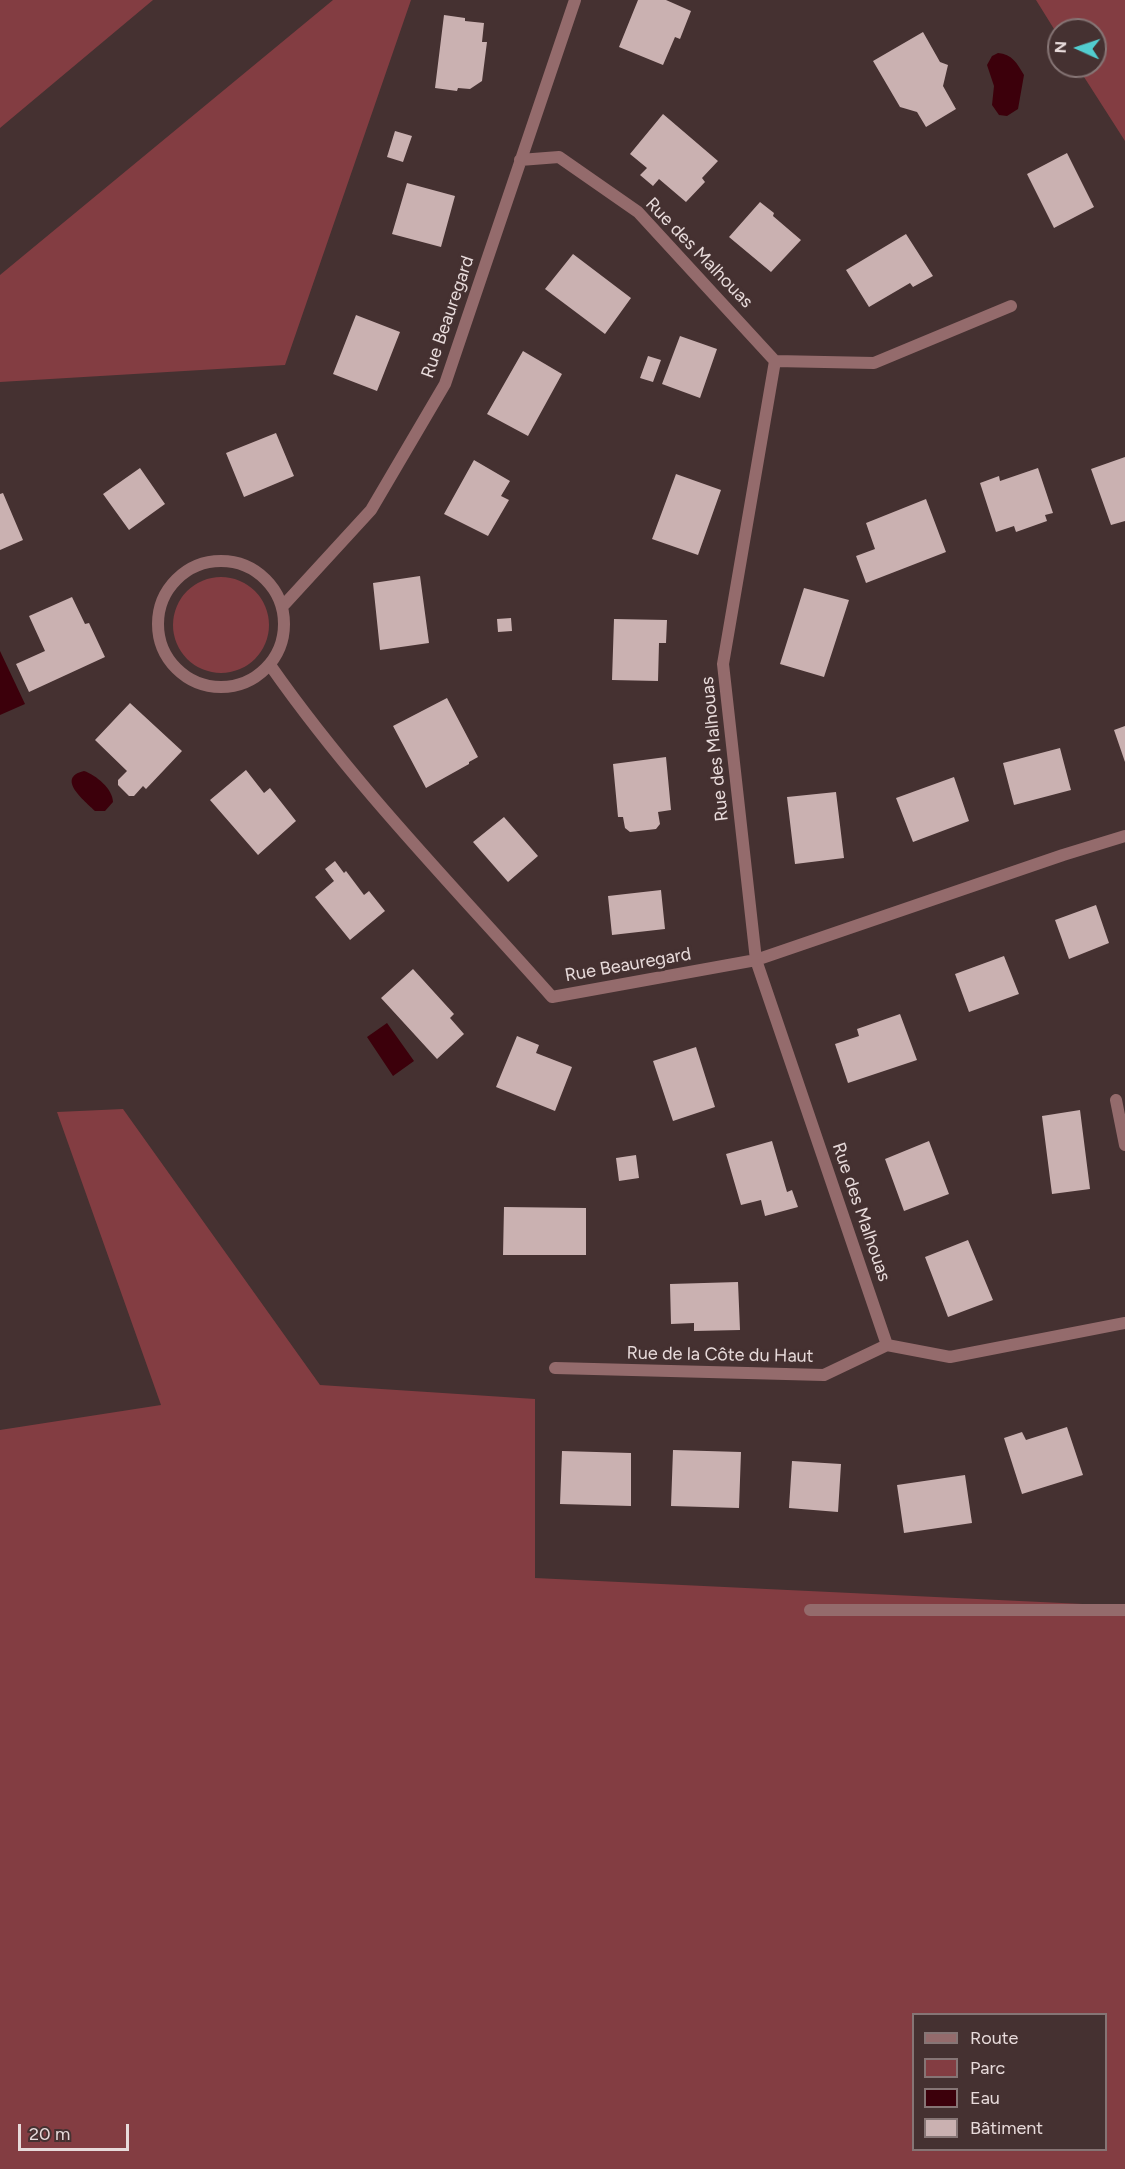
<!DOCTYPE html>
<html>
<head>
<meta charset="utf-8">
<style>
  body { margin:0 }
  #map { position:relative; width:1125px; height:2169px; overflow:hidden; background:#453131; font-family:Figtree,sans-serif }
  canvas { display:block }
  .legend { position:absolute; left:912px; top:2013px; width:195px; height:138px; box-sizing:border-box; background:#453131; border:2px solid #867575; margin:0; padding:8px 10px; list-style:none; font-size:18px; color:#e8dbdb }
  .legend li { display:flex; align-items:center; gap:12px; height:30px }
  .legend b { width:30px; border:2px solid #867575 }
  .north { position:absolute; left:1047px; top:18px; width:60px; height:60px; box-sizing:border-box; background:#453131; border:2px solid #867575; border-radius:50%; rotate:273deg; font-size:16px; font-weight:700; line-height:24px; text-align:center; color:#e8dbdb }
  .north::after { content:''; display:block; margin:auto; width:21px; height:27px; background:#52cdcf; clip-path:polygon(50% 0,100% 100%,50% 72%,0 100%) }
  .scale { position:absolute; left:18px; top:2124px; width:111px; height:27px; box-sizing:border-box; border:3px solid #e8dbdb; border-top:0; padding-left:8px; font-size:18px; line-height:21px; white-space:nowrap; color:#e8dbdb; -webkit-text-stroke:4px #453131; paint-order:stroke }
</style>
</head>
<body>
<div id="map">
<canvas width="1125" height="2169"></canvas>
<ul class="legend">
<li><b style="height:8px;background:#946b6c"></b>Route</li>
<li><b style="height:16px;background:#833d42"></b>Parc</li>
<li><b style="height:16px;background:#3c000b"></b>Eau</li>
<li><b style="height:16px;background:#cab1b1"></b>Bâtiment</li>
</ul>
<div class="north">N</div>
<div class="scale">20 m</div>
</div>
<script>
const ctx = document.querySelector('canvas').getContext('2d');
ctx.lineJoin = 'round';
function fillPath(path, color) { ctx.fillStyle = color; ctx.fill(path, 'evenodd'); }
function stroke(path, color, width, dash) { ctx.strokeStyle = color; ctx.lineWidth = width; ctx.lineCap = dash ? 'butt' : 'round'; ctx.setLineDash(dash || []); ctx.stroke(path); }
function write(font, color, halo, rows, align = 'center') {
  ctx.font = font + ' Figtree,sans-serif'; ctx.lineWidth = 6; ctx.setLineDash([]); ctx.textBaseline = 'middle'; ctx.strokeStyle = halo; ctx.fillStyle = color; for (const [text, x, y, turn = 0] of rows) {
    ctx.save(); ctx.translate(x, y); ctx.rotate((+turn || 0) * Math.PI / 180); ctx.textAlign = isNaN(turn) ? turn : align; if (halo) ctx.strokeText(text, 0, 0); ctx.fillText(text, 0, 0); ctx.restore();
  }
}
fillPath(new Path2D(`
  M0,0H153L0,128Z
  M333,0H411L285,365L0,382V275Z
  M1036,0H1125V141L1077,66H1095V30H1059V37Z
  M173 625a48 48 0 1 1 96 0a48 48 0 1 1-96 0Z
  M123,1109L320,1385L535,1399V1578L1125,1606V2169H0V1430L161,1405L57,1112ZM914,2014H1106V2150H914Z`), '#833d42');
fillPath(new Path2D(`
  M998,53C1012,54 1017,63 1024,75L1018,109L1007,116L999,115L992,105L994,86L987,65L992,56Z
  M0,651L25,704L0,715Z
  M84,771C96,775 113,789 113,802L105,811H95C85,801 55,778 84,771Z
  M387,1023L414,1061L393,1076L367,1037Z`), '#3c000b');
fillPath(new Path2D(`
  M638,0H666L691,11L680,39L675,37L663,65L619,47Z
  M444,15L465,18V21L484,23L482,42H487L482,81L470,89L458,88L457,91L435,88Z
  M923,32L940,62L948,65L943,86L956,109L926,127L917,112L900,107L873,61Z
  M663,114L718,161L702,178L705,182L686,202L659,179L653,186L640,175L647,168L630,154Z
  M395,131L412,136L403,162L387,157Z
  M1067,153L1094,207L1054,228L1027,174Z
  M407,183L455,196L441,247L392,234Z
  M760,202L774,213L773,216L801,240L771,272L729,237Z
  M906,234L933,276L913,287L910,283L869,307L846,270Z
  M573,254L631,298L605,334L545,289Z
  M356,315L400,332L377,391L333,374Z
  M680,336L717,349L700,398L662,384Z
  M523,351L562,374L528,436L487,414Z
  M648,356L661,360L653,382L640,378Z
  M276,433L294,476L244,497L226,453Z
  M1125,457V521L1111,525L1091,469Z
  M474,460L510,481L501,496L509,500L488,536L444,514Z
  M140,468L165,504L129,530L103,494Z
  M1038,468L1053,513L1045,515L1047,521L1016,532L1014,526L996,532L980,483L999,476L1000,481Z
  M676,474L721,490L698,555L652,539Z
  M3,493L23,540L0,550V494Z
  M926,499L946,552L866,583L856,556L875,549L866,523Z
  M420,576L429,643L380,650L373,583Z
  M804,588L849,600L824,677L780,664Z
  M72,597L85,624L89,623L105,657L29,692L16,664L45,651L29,616Z
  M511,618L512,631L498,632L497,619Z
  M614,619L667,620L666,643H659L658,681L612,680Z
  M447,698L478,757L469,762V764L426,788L393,726Z
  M130,703L182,751L146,789L143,786L134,796H129L118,785V780L127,771L95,740Z
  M1125,726V762L1114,730Z
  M1060,748L1071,790L1014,805L1003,763Z
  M666,757L671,810L658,812L660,824L656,829L630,832L625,828L623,817H618L613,764Z
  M246,770L264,793L270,788L296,821L258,855L210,800Z
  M954,777L969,821L913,842L896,798Z
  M836,792L844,858L795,864L787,797Z
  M504,817L538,856L508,882L473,842Z
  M335,861L344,873L346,871L364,895L369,891L385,911L350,940L315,897L334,881L325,869Z
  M661,890L665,929L612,935L608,896Z
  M1096,905L1109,943L1069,959L1055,920Z
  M1004,956L1019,994L969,1012L955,974Z
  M413,969L454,1014L450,1018L464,1034L437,1059L381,998Z
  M900,1014L917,1060L848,1083L835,1044L859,1036L857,1029Z
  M517,1036L539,1045L536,1053L572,1067L555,1111L496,1087Z
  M696,1047L715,1107L673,1121L653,1061Z
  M1080,1110L1090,1189L1052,1194L1042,1116Z
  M772,1141L787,1192L792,1190L798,1207L765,1216L761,1200L741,1205L726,1154Z
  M929,1141L949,1194L904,1211L885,1159Z
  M636,1155L639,1178L619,1181L616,1158Z
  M504,1207L586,1208V1255H503Z
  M968,1240L993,1300L948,1317L925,1257Z
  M738,1282L740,1330L694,1331V1323L671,1324L670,1284Z
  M1067,1427L1083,1475L1022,1494L1004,1438L1022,1432L1026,1440Z
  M673,1450L741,1452L739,1508L671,1506Z
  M562,1451L631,1453V1506L560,1504Z
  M792,1461L841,1464L838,1512L789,1508Z
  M965,1475L972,1523L904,1533L897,1485Z`), '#cab1b1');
stroke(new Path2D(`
  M1116,1100L1125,1145
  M810,1610H1125`), '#946b6c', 12);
stroke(new Path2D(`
  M520,160L559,157L638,212L775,361L723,664L756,960L887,1345
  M775,361L874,363L1011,306
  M158 624a63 63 0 1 1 126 0a63 63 0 1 1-126 0Z
  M282,607L371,510L445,384L575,0
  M270,665C353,784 456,889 552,997L756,960L1063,855L1125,836
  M555,1368L824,1375L887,1345L950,1357L1125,1323`), '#946b6c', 12);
write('18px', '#e8dbdb', '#453131', [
  ["Rue des Malhouas",699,253,46],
  ["Rue Beauregard",448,317,-71],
  ["Rue des Malhouas",715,749,-96],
  ["Rue Beauregard",628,965,-10],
  ["Rue des Malhouas",861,1212,71],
  ["Rue de la Côte du Haut",720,1355,1]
]);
</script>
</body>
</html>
